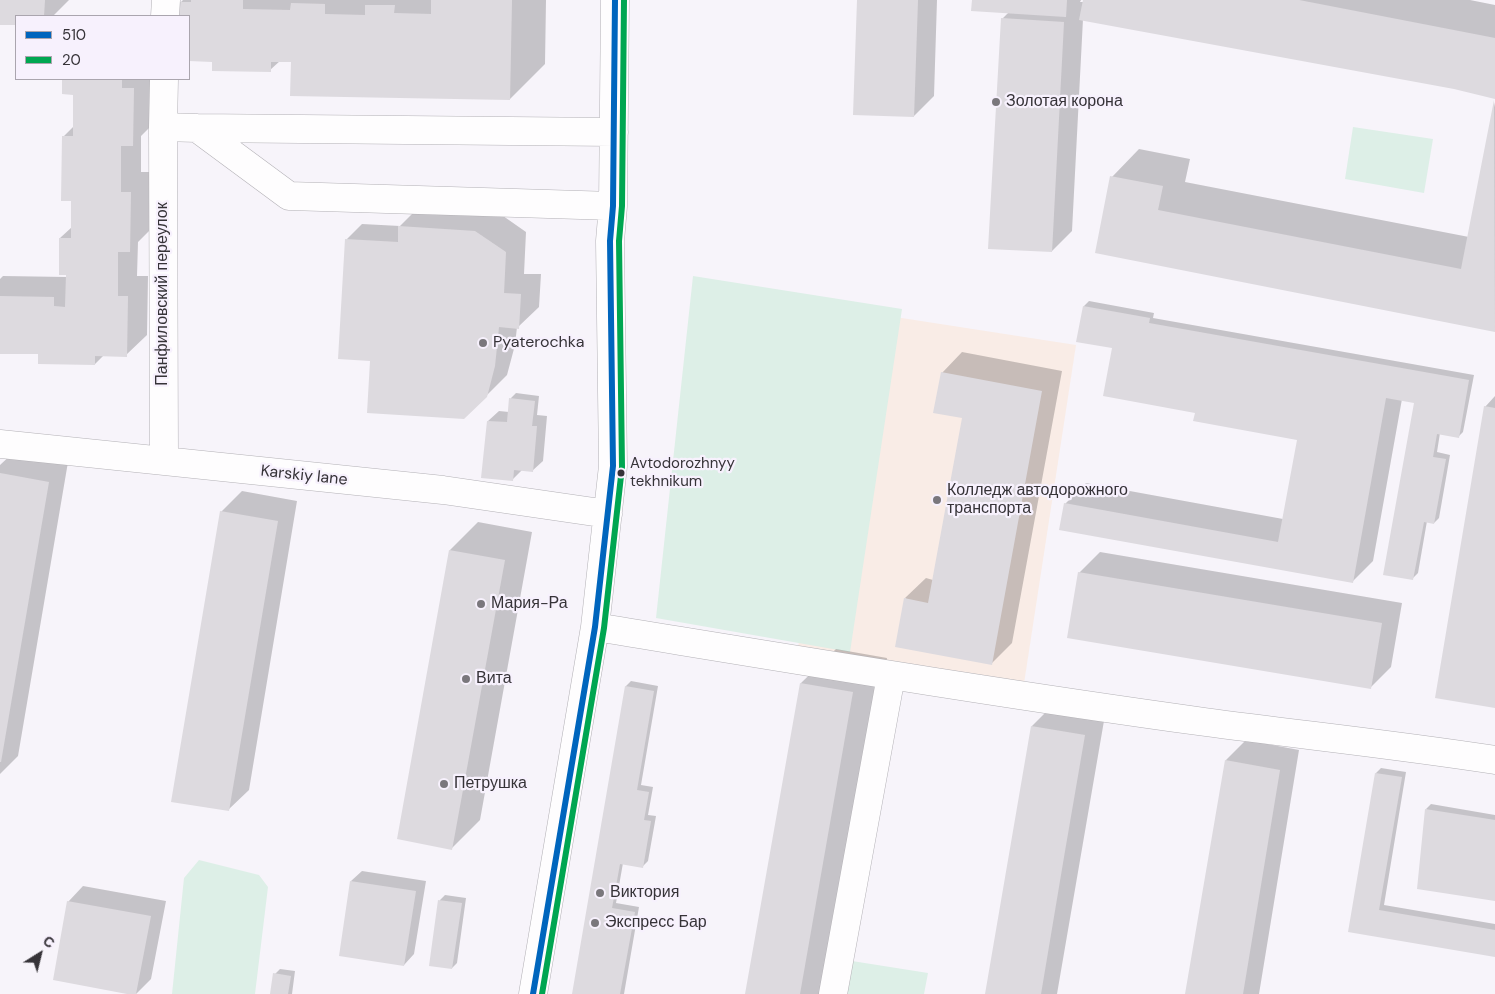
<!DOCTYPE html>
<html>
<head>
<meta charset="utf-8">
<style>
  body { margin:0 }
  #map { position:relative; width:1495px; height:994px; overflow:hidden; background:#f7f4fa; font-family:"DM Sans",sans-serif }
  canvas { display:block }
  .legend { position:absolute; left:15px; top:15px; width:175px; height:65px; box-sizing:border-box; background:#f7f1fd; border:1px solid #aaa5ae; margin:0; padding:6px 9px; list-style:none; font-size:15px; color:#363338 }
  .legend li { display:flex; align-items:center; gap:10px; height:25px }
  .legend b { width:25px; border:1px solid #aaa5ae }
  .north { position:absolute; left:15px; top:929px; width:50px; height:50px; -webkit-text-stroke:4px #f7f1fd; paint-order:stroke; rotate:36deg; font-size:14px; font-weight:700; line-height:20px; text-align:center; color:#363338 }
  .north::after { content:''; display:block; margin:auto; width:18px; height:22px; background:#363338; clip-path:polygon(50% 0,100% 100%,50% 72%,0 100%) }
</style>
</head>
<body>
<div id="map">
<canvas width="1495" height="994"></canvas>
<ul class="legend">
<li><b style="height:6px;background:#0065bd"></b>510</li>
<li><b style="height:6px;background:#00a651"></b>20</li>
</ul>
<div class="north">С</div>
</div>
<script>
const ctx = document.querySelector('canvas').getContext('2d');
ctx.lineJoin = 'round';
function fillPath(path, color) { ctx.fillStyle = color; ctx.fill(path, 'evenodd'); }
function stroke(path, color, width, dash) { ctx.strokeStyle = color; ctx.lineWidth = width; ctx.lineCap = dash ? 'butt' : 'round'; ctx.setLineDash(dash || []); ctx.stroke(path); }
function write(font, color, halo, rows, align = 'center') {
  ctx.font = font + ' "DM Sans",sans-serif'; ctx.lineWidth = 4.5; ctx.setLineDash([]); ctx.textBaseline = 'middle'; ctx.strokeStyle = halo; ctx.fillStyle = color; for (const [text, x, y, turn = 0] of rows) {
    ctx.save(); ctx.translate(x, y); ctx.rotate((+turn || 0) * Math.PI / 180); ctx.textAlign = isNaN(turn) ? turn : align; if (halo) ctx.strokeText(text, 0, 0); ctx.fillText(text, 0, 0); ctx.restore();
  }
}
fillPath(new Path2D(`
  M850,310L1076,345L1023,690L797,654Z`), '#f9ece6');
fillPath(new Path2D(`
  M1353,127L1433,139L1424,193L1345,179Z
  M693,276L902,309L850,652L656,618Z
  M199,860L259,875L268,887L255,994H172L184,878Z
  M852,961L928,973L924,994H846Z`), '#ddefe7');
fillPath(new Path2D(`
  M0,0H69L53,16H16V24H0Z
  M183,0H546L545,64L510,99L292,61H280L270,70L213,60H189V16H180L181,2Z
  M858,0H937L934,96L914,116Z
  M973,0H1081L1080,2H1084V0H1470L1495,5V98L1454,88L1083,19L1072,231L1052,251L1002,19L1009,12Z
  M64,79H154L153,124L141,136V172H151L150,230L138,242L137,276H148L147,335L126,355H104L95,364L39,353H0V279L3,276L67,277L60,238L72,227V200L63,137L75,125V93H63Z
  M1495,102V331L1097,252L1112,177L1139,149L1190,159L1185,182L1469,237Z
  M420,206L496,211L526,232L524,274H541L539,307L518,327H517L515,345L507,375L464,418L372,360L346,240L362,224L400,226Z
  M1089,301L1154,313L1153,318L1474,375L1463,432L1458,437L1440,433L1437,452L1450,455L1439,518L1434,523L1427,521L1418,573L1413,578L1416,402L1402,399L1373,561L1352,582L1065,504L1086,483L1283,519L1298,439L1196,412L1113,347L1077,341L1084,306Z
  M962,352L1062,371L1012,643L991,664L905,598L926,578L933,580L963,417L942,373Z
  M516,393L539,396L537,415L547,416L543,461L532,471L522,470L512,480L488,421L499,411L509,412L511,398Z
  M1495,396V707L1485,407Z
  M14,452L68,462L18,756L0,774V465Z
  M242,491L297,501L249,790L228,810L221,512Z
  M478,522L532,532L480,820L452,848L398,838L450,550Z
  M1100,552L1402,603L1391,667L1371,687L1079,573Z
  M836,649L887,658L828,994H746L801,683Z
  M631,681L658,686L641,785L653,787L648,815L656,816L648,861L643,866L623,863L616,903L639,907L624,994H573L626,686Z
  M1052,706L1105,715L1057,994H986L1032,726Z
  M1246,740L1299,750L1259,994H1187L1226,760Z
  M1381,768L1406,772L1384,905L1495,924V956L1350,931L1376,773Z
  M1431,804L1495,815V900L1426,809Z
  M362,871L426,881L414,954L404,965L351,881Z
  M83,886L166,901L151,979L136,994H134L68,902Z
  M445,895L466,898L457,963L452,968L430,964L440,900Z
  M280,969L295,971L292,994H272L275,974Z`), '#0003');
fillPath(new Path2D(`
  M0,0H45L44,16H16V25H0Z
  M191,0H243V9L290,10L291,3L325,4V14L365,15V5H395L394,13L431,14V0H512L510,100L290,96L291,62H271V72L212,71V62L189,61V16H179V2H191Z
  M857,0H918L914,117L853,115Z
  M972,0H1067L1066,17L971,11Z
  M1083,0H1299L1495,38V99L1454,89L1079,20Z
  M1001,18L1064,22L1052,252L988,249Z
  M62,79H122V88H134L133,146H121V192H131L130,252H118V296H128L127,357L95,356V365L38,364V354H0V296L54,297V306L65,307L66,275H59V238H71V201H61L62,136H73V95L62,94Z
  M1494,100L1495,332L1095,253L1110,176L1163,186L1158,210L1461,269Z
  M398,226L475,231L506,252L504,293L521,294L519,329L499,327L495,366L487,397L464,419L367,413L370,361L338,359L345,239L398,242Z
  M1083,306L1150,318L1149,323L1469,380L1459,438L1437,434L1433,457L1446,459L1434,524L1424,522L1413,580L1383,575L1414,403L1386,398L1353,583L1059,530L1064,503L1278,542L1297,440L1193,421L1195,413L1103,396L1112,348L1076,342Z
  M941,372L1042,391L992,665L895,647L904,598L928,603L962,418L933,413Z
  M509,398L535,401L532,426H537L533,472L514,470L513,481L481,478L487,421L507,422Z
  M1484,406L1495,408V708L1435,698Z
  M0,473L49,482L1,762H0Z
  M220,511L278,521L229,811L171,802Z
  M449,550L505,560L452,850L397,839Z
  M1078,572L1382,623L1371,689L1067,638Z
  M800,683L853,692L800,994H745Z
  M625,686L654,691L637,790L649,792L644,820L651,821L643,868L620,864L612,908L635,912L620,994H572Z
  M1031,726L1085,735L1065,851L1041,994H985Z
  M1225,760L1280,770L1243,994H1185Z
  M1375,773L1402,777L1379,910L1495,930V957L1348,932Z
  M1425,809L1495,820V901L1417,889Z
  M350,881L416,891L404,966L339,956Z
  M438,900L462,903L452,969L429,966Z
  M67,901L151,916L136,994H127L53,980Z
  M273,973L291,976L288,994H270Z`), '#dddadf');
const minor = new Path2D(`
  M165,16L166,0
  M164,79L163,127L197,128L289,196L613,206
  M163,127L164,461
  M197,128L614,132
  M0,444L443,490L608,514
  M595,627C798,660 1001,694 1205,722C1302,735 1398,745 1495,760
  M533,994L595,627L613,466L610,241L613,206L615,0
  M833,994L891,676`);
stroke(minor, '#b3b1b6', 29);
stroke(minor, '#fefdfe', 28);
stroke(new Path2D(`
  M533,994L595,627L613,466L610,241L613,206L615,0`), '#0065bd', 6);
stroke(new Path2D(`
  M542,994L604,628L622,467L619,241L622,206L624,0`), '#00a651', 6);
for (const [x, y, r, color] of [
  [996,102,5,"#7a777c"],
  [483,343,5,"#7a777c"],
  [621,473,4.5,"#363338"],
  [937,500,5,"#7a777c"],
  [481,604,5,"#7a777c"],
  [466,679,5,"#7a777c"],
  [444,784,5,"#7a777c"],
  [600,893,5,"#7a777c"],
  [595,923,5,"#7a777c"]
]) { const dot = new Path2D(); dot.arc(x, y, r, 0, 2 * Math.PI); ctx.fillStyle = color; ctx.fill(dot); stroke(dot, '#f7f1fd', 2); }
write('15px', '#363338', '#f7f1fd', [
  ["Avtodorozhnyy",630,464],
  ["tekhnikum",630,482]
], 'left');
write('16px', '#363338', '#f7f1fd', [
  ["Золотая корона",1006,102],
  ["Pyaterochka",493,343],
  ["Колледж автодорожного",947,491],
  ["транспорта",947,509],
  ["Мария-Ра",491,604],
  ["Вита",476,679],
  ["Петрушка",454,784],
  ["Виктория",610,893],
  ["Экспресс Бар",605,923]
], 'left');
write('16px', '#363338', '#f7f1fd', [
  ["Панфиловский переулок",163,294,-90],
  ["Karskiy lane",304,476,6]
]);
</script>
</body>
</html>
